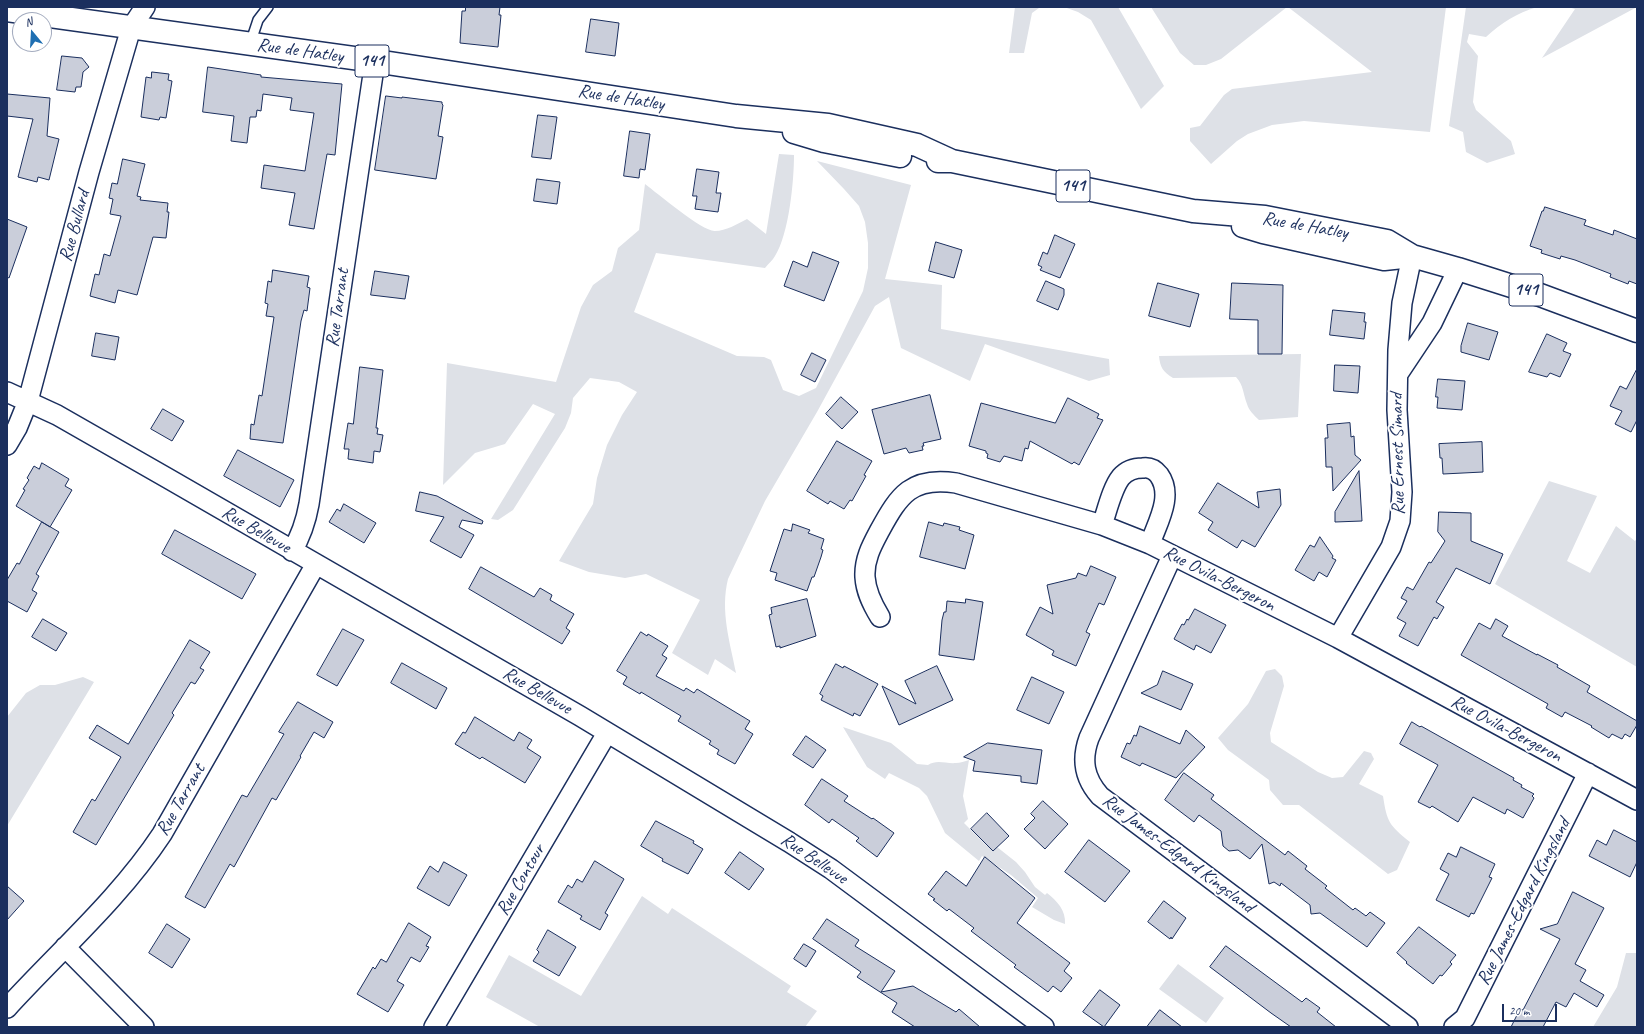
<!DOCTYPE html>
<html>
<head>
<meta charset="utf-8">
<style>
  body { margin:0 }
  #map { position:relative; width:1644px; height:1034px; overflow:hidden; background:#fff; font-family:Caveat,sans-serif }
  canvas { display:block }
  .frame { position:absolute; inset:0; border:8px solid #1b2f5e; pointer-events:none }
  .north { position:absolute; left:12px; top:12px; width:40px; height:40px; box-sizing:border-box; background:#fff; border:1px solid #a4acbf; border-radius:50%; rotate:342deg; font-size:11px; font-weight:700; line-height:16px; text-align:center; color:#1b2f5e }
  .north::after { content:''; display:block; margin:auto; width:14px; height:18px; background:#1f6fb2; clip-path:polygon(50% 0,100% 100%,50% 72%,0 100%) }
  .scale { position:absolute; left:1502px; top:1004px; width:55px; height:18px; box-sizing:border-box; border:2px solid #1b2f5e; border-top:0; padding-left:5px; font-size:12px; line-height:14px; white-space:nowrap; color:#1b2f5e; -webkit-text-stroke:3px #fff; paint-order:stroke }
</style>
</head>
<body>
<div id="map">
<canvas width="1644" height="1034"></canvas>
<div class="frame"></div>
<div class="north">N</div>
<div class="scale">20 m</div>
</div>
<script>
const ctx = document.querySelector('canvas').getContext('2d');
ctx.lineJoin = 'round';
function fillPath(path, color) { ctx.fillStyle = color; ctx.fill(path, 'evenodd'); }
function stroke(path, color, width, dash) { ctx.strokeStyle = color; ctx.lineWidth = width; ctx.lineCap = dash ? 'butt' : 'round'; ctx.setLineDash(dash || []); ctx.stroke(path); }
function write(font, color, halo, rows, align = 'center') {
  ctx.font = font + ' Caveat,sans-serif'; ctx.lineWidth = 4; ctx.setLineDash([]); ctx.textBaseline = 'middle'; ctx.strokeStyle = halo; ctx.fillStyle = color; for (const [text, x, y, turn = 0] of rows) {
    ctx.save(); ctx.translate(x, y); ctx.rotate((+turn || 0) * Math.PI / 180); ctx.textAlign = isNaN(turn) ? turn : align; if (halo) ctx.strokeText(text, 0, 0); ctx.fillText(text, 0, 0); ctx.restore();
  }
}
fillPath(new Path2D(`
  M1015,7H1049L1039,8L1032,13L1024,53H1009Z
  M1064,7H1118L1164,86L1141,109L1091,20L1078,12Z
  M1151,7H1287L1221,59L1206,65H1194L1180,53Z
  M1288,7H1446L1430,132L1304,121L1272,125L1248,134L1237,141L1211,164L1190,141V128L1200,126L1224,95L1232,89L1372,72Z
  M1466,7H1537C1517,13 1501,23 1486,37L1469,34L1467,42L1478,56L1473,102L1476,110L1511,141L1515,154L1487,163L1466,152L1463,132L1449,126Z
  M1568,7H1637L1542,58L1575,9Z
  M779,154L794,155C794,181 789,234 775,256C773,260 768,264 765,268L656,253L634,312L737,356L764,357L771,360L783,390L799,396L816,388L863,291L868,268V243L865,222L859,206L844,189L817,161L911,185L885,279L942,285L941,329L1109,359L1110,375L1089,381L985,344L970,381L901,348L889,297L875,306L817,412L765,501L728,579C720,611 730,642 736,673L715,659L708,675L672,653L700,600L646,574L625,578L589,572L559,561L593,504L597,478L607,445L622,415L637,392L619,382L590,378L573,398L571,413L565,428L513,510L498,520L491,519L555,414L533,404L505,444L475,453L443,485L447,363L556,382L581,307L593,285L612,271L618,248L639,230L645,184C657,193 703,232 715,231C726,231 737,224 747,219L766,234Z
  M1301,354L1298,417L1259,420C1254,415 1249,411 1247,404C1243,394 1244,386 1236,377L1173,378C1163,372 1160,367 1159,356Z
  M1549,481L1597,496L1567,561L1590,573L1616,526L1635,541L1637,538V667L1495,584Z
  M1275,669L1282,676L1284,686L1270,733L1271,742L1318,772L1332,778L1343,777L1364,751L1371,753L1374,759L1359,784L1383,796C1387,822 1389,825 1410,842L1397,870L1388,874L1299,805H1283L1270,790L1269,780L1228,750L1218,738L1248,704L1266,671Z
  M83,677L94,682L7,826V717L26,693L40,685H55Z
  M843,727L891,743L917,764L928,765C937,759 946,764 956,763C960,763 965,761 969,760L963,796L968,819L964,823L987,846L997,847L1016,862L1025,872L1035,887L1045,895L1047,893C1057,901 1066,910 1065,924L1054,920L1032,907L1038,898L1011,875L982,856L979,861L945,833L927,796L919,788L889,773L885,779L867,767Z
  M642,896L668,914L672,908L791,986L787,992L817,1011L805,1027H540L486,997L509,955L581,996Z
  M1626,953H1637V1027H1593L1617,987Z
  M1178,964L1224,998L1206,1023L1159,989Z`), '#dee1e7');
const building = new Path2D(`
  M466,7H500L499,15H501L498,47L460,43L462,11H465Z
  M591,19L619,23L615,56L586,52Z
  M62,56L82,58L89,67L83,72L81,87H76L75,92L57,90Z
  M208,67L261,75V77L342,84L335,155L327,154L314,229L289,225L295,193L261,188L264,165L305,171L314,113L290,110L292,98L263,94L261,111L257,110L256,117H250L247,143L231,141L234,116L203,112Z
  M152,72L169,74L168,80L172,81L166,118L160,117L159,120L141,117L146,77L151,78Z
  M7,94L50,98L47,136L59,139L49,180L38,177L37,182L18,177L33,119L7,116Z
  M386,96L402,98V97L442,102V104L443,105L438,136L443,137L436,179L375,170Z
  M538,115L557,117L551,159L532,157Z
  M630,131L650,134L645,170L640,169L639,178L624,176Z
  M123,159L145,164L137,196L141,197L140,200L168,203L167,212H169L166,238L153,237L137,295L118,290L115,303L90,296L95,274L99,275L104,254L110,256L121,216L110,214L113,199L109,198L112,183L117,184Z
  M697,169L719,172L716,193H721L718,212L695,209L697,196H693Z
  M537,179L560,182L557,204L534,201Z
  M1545,207L1586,220L1584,225L1613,235L1614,230L1637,239V284L1629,281L1628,284L1610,277L1611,274L1575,260L1561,256L1560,259L1541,253L1542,250L1530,246L1542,211H1543Z
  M7,219L27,227L9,278L7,277Z
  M1055,235L1075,244L1060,278L1040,270L1042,267L1038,265L1043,252L1047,254Z
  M936,242L962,250L954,278L929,271Z
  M813,252L839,262L824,301L784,286L793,261L807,267Z
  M273,270L309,276L307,287L310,288L307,311L304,310L301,321L283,443L250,439L251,424L254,425L259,395L262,396L274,317L266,316L268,304L265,303L268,281L271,282Z
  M375,271L409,276L405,299L371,295Z
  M1046,281L1064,289V295L1058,310L1037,301Z
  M1158,283L1199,294L1190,327L1149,316Z
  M1232,283L1283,285L1282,354H1258V320L1230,319Z
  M1333,310L1365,313L1364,322H1366L1364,339L1330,335Z
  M1468,323L1498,332L1489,360L1461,352V346Z
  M96,333L119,337L115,360L92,356Z
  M1547,334L1567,343L1563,351L1571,354L1560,377L1550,373L1547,377L1529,372Z
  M812,353L826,360L815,382L801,375Z
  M1335,365L1360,366L1358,393L1334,391Z
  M360,367L383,370L376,428H378L377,434L383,435L380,452L374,451L373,463L348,459L349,449H344L348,423L353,424Z
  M1637,369V420L1631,432L1615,424L1622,411L1610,406L1620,386L1626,389Z
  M1438,379L1465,381L1462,410L1437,408L1438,397H1436Z
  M930,395L941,439L923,443L924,446H922L923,450L909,453L906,448L884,454L872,410Z
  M841,397L858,412L842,429L826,414Z
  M1068,398L1099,414L1097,418L1103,420L1079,465L1074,462L1072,464L1030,441L1028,449L1025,448L1022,461L1004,456L1000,462L987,458L988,454L986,453V451L969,446L981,403L1055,423Z
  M163,409L184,421L172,441L151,429Z
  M1350,423L1351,437L1354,436L1355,455L1361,460L1333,491L1332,467H1326L1325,438H1328L1327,425Z
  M837,441L872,461L864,475L866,476L852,501L850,500L844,509L830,501L828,504L807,491Z
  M1482,442L1483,472L1443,474L1442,458H1440L1439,444Z
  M238,450L294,480L280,507L224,476Z
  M42,463L69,479L65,486L72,490L50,527L16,506L25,490L23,489L29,480L27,478L34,466L39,469Z
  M1359,471L1362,521L1335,522V512Z
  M1218,483L1259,508L1257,492L1280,489L1281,505L1255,547L1242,540L1237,548L1208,530L1213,522L1199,513Z
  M420,492L437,496L483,521L482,524L462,520L459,527L474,535L461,558L430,541L444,517L416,511Z
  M344,504L376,523L364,543L329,522L337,509L340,511Z
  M1439,512L1471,513V541L1503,554L1490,584L1456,568L1436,602L1444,607L1437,619L1434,617L1418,646L1399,636L1406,623L1397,618L1407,601L1401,598L1407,587L1413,590L1429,562L1431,563L1445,541L1438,532Z
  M42,522L59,532L36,574L39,576L32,590L37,593L27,612L7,601V580L17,563L19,564Z
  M929,522L943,526L944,523L960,527L959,530L974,535L965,569L920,557Z
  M793,524L810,530L808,533L824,539L821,549L823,550L821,557L814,577H812L807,591L775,580L777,573L770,571L784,529L791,531Z
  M175,530L256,574L242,599L162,554Z
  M1320,537L1333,556L1332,558L1336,560L1327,577L1319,572L1314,581L1295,570L1310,545L1314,547Z
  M1091,566L1116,577L1104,605L1099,603L1086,632L1090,634L1076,666L1052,655L1054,651L1026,635L1040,607L1053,614L1047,585L1076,578L1078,573L1086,576Z
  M481,567L534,597L540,588L552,595L550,600L574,614L566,628L570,631L562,644L469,589Z
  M807,599L816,636L780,648V646L776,647L769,615L772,614L771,608Z
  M966,599L983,602L974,660L939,655L942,620L944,612H946L947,601L965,603Z
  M1195,609L1226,625L1211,653L1196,645L1194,650L1174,639L1182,624L1184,625L1187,619L1188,620Z
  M43,619L67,633L56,651L32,637Z
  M1496,619L1508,626L1502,636L1537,655V654L1558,665L1557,667L1590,686L1587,692L1637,721V725L1630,737L1625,734L1622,739L1612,734L1609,738L1591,727L1592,726L1565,712L1562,717L1546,708L1548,704L1461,655L1479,623L1490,629Z
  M343,629L364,640L337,686L317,675Z
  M641,632L647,636L648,634L668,646L662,655L667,658L656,676L684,691L686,688L694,693L697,689L750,721L745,729L753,734L735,764L717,754L719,750L709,744L711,741L678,721L681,716L641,692L640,694L623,684L627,677L617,671Z
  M190,640L210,652L200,668L204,670L195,684L191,682L172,713L174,715L96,845L73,832L92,799L95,801L121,757L89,738L97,725L128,744Z
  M402,663L447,688L436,709L391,683Z
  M836,664L843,668L844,666L878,684L860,716L854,713L853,716L821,700L823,696L820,694Z
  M937,666L953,700L899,725L882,686L916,704L905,681Z
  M1163,671L1193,684L1181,710L1141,693L1157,685Z
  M1032,677L1064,692L1049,724L1017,710Z
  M298,702L333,722L324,738L314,732L300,756L301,757L276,800L272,798L234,867L230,864L205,908L185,897L242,795L247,797L284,734L279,732Z
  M475,717L514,741L519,732L532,740L527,748L541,757L525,783L482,757L480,759L455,744L463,732L465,733Z
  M1412,722L1420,727L1421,726L1514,778L1513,780L1522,785L1521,787L1534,794L1532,796L1534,798L1523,818L1507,809L1505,814L1473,797L1458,822L1432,806L1430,808L1418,802L1438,765L1400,744Z
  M1140,726L1180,744L1186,730L1205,747L1176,778L1142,763L1140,766L1121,757L1127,743L1130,744L1134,735L1136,736Z
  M806,736L826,750L813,768L793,755Z
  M988,743L1042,750L1037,784L1021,782V776L973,771L975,761L964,757Z
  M1184,773L1214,795L1211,799L1285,855L1288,851L1307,866L1305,869L1327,886L1325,888L1353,910L1355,908L1366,916L1370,912L1385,923L1367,947L1320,913L1311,914L1310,905L1281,883L1280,886L1274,882L1269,884L1262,844L1250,859L1238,850L1229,851L1223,846L1221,831L1199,815L1194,822L1165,800Z
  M822,779L848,796L844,801L872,819L873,818L894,833L877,857L856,841L859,838L832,819L829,823L805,805Z
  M1043,801L1068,824L1045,849L1024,829L1035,818L1031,814Z
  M987,813L1009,836L993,851L971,829Z
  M656,821L694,841L693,843L703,849L688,874L662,861L663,859L641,846Z
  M1614,830L1637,842V862L1630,877L1589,856L1597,840L1606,845Z
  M1089,840L1130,871L1105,902L1065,872Z
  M1461,847L1495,864L1489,877L1492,878L1474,914L1471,913L1469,917L1436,900L1449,874L1440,869L1448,853L1456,857Z
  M740,852L764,869L749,890L725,873Z
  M985,857L1035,898L1017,923L1070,963L1064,971L1072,978L1061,992L1053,986L1048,992L1014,967L1016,965L971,931L974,928L949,909L947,911L933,900L935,899L928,894L946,871L966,886Z
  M595,861L624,879L605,913L608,915L600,930L580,919L582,916L558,902L568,885L572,888L577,879L582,882Z
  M444,862L467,875L449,906L417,888L430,866L438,872Z
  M7,886L24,901L7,920Z
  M1573,892L1604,908L1575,964L1586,970L1580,981L1604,995L1597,1007L1574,993L1566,1007L1556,1002L1543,1027H1511L1520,1009L1523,1010L1560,939L1540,929L1557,924Z
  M1164,901L1186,918L1172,939L1171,937L1170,939L1148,922Z
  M827,919L859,940L855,946L895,971L881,992L913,986L956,1012L959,1009L980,1027H915L892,1012L897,1003L857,977L861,972L813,939Z
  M409,923L431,937L426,946L429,947L420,962L411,957L397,981L404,985L388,1012L357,994L373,967L375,969L381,959L386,962Z
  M167,924L190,939L172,968L149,953Z
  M1419,927L1456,955L1450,962L1452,964L1442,976L1440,975L1433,984L1406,963L1407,962L1397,953Z
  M548,930L576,947L559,976L533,961L539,952L537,950Z
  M804,944L816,951L806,967L794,959Z
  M1226,946L1302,1002L1306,998L1320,1008L1317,1012L1336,1027H1291L1271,1013L1210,967Z
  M1100,990L1120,1005L1104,1027L1083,1012Z
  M1160,1010L1182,1027H1147Z`);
fillPath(building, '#caceda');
stroke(building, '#1b2f5e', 1);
const service = new Path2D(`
  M250,44L258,20L268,7`);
const minor = new Path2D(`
  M1398,374L1432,323L1458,269
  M7,392L57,415L169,479L580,716L789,842L831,869L1044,1027
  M7,445L17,428L28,401L89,172L131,28L145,7
  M1102,525C1107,511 1112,488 1121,477C1127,470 1135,468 1143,468C1150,467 1155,470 1159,475C1174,496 1157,523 1150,544
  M292,551C301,536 306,521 309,504L375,61
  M1172,556L1089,738C1081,760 1084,778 1100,796L1408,1027
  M880,617C872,604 866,592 865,577C864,559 872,545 880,530C899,495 912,476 956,483L1102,525L1150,544L1338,638L1637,800
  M1338,638L1391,547L1400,521L1402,492L1397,410L1398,350L1402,303L1412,256
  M65,947L144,1027
  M7,1008C59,951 119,899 162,834L316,564
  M434,1027L607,733
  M1454,1027L1465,1018L1588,773`);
const primary = new Path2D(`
  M7,10L375,61L736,116L828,125L917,145L952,161
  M794,132L824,141L900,156
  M938,161H952L1193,211L1265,217L1387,241L1412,256L1458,269L1540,295L1637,331
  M1243,226L1263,232L1384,259L1412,256`);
stroke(service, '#1b2f5e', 12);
stroke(minor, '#1b2f5e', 22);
stroke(primary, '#1b2f5e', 25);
stroke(service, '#fff', 9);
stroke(minor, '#fff', 19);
stroke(primary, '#fff', 22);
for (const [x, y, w] of [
  [372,61,34],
  [1073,186,34],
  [1526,290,34]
]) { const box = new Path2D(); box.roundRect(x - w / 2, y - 16, w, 32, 3); ctx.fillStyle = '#fff'; ctx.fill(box); stroke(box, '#1b2f5e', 1); }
write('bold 18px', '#1b2f5e', null, [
  ["141",372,61],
  ["141",1073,186],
  ["141",1526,290]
]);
write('19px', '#1b2f5e', '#fff', [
  ["Rue de Hatley",300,51,8],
  ["Rue de Hatley",621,98,9],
  ["Rue Bullard",75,226,-75],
  ["Rue de Hatley",1305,226,10],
  ["Rue Tarrant",338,308,-82],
  ["Rue Ernest Simard",1398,454,-91],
  ["Rue Bellevue",256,530,30],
  ["Rue Ovila-Bergeron",1219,579,27],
  ["Rue Bellevue",537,691,30],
  ["Rue Ovila-Bergeron",1506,729,28],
  ["Rue Tarrant",181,800,-60],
  ["Rue James-Edgard Kingsland",1178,854,37],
  ["Rue Bellevue",814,859,34],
  ["Rue Contour",521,880,-60],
  ["Rue James-Edgard Kingsland",1524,902,-63]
]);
</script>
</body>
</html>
